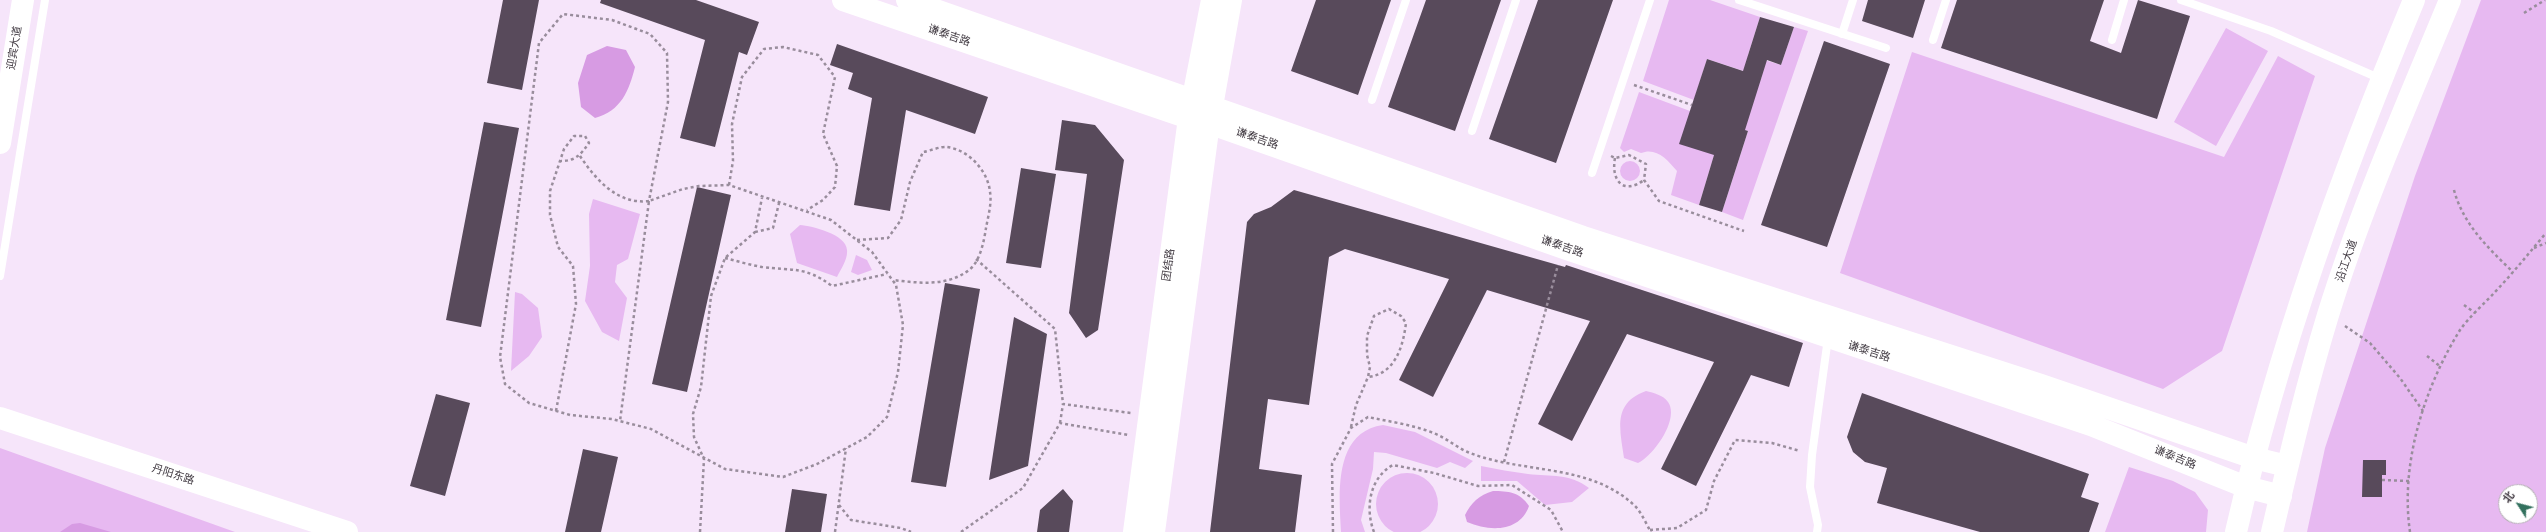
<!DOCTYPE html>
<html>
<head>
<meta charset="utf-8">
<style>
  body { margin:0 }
  #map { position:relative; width:2546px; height:532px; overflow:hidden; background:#f6e5fa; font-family:"Source Serif 4","Noto Sans SC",serif }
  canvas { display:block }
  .north { position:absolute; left:2498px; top:484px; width:40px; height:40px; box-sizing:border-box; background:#fff; border:1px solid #b3b0b3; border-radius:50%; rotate:306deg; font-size:11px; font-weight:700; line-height:16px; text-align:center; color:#413a42 }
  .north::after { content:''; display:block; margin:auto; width:14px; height:18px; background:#33715e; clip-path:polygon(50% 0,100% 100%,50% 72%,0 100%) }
</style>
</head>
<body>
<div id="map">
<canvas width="2546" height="532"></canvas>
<div class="north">北</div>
</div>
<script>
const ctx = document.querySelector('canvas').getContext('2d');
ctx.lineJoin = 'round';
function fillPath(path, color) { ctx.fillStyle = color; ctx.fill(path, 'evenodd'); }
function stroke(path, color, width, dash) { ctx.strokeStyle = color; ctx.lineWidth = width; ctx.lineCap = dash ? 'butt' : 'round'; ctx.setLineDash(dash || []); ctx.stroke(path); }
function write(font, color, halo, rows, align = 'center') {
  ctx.font = font + ' "Source Serif 4","Noto Sans SC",serif'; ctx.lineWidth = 4; ctx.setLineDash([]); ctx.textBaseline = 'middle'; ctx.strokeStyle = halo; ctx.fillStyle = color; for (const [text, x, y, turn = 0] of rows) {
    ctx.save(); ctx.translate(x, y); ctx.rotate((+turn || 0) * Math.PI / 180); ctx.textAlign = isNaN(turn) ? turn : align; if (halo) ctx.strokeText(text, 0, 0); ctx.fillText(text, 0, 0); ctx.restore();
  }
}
fillPath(new Path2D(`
  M1669,0H1710L1760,17L1748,55L1781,65L1794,27L1808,31L1743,220L1722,212L1748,131L1715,121L1762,77L1707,59L1694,100L1643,81Z
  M2481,0H2546V532H2307L2325,448L2415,176ZM2506,492H2530V516H2506Z
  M2226,28L2268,51L2216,146L2174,122Z
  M1912,52L2224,157L2278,56L2315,76L2222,351L2163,389L1840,273Z
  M1639,92L1690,111L1714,155L1699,205L1671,195L1677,171C1667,159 1656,147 1641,153L1631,149L1624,152L1620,148Z
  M1620 171a10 10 0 1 1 20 0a10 10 0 1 1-20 0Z
  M593,199L640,214L628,259L617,265L615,282L627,298L619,341L602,332L585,301L590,266L589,214Z
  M800,225C812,226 846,234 847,250C848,259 841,269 837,277L797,263L790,234Z
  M856,255L867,260L872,270L858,275L851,272Z
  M515,292L522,294L538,308L542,337L529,356L511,371Z
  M1646,391C1654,393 1663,395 1668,402C1680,419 1653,456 1638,463L1624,458C1620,430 1612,403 1646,391Z
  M1383,425L1415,432L1473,461L1465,468L1450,462L1437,468L1386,453L1374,452L1373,469L1361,520L1365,532H1341C1339,495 1333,432 1383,425Z
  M0,448L235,532H0Z
  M1481,466C1497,469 1512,472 1528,474C1551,477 1570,473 1589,488L1572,502L1545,505L1517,481H1481Z
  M2129,467L2173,481L2195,492L2208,510L2206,532H2105Z
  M1376 504a31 31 0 1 1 62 0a31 31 0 1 1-62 0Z`), '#e7b9f1');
fillPath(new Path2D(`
  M607,46L626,50L635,67C629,91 621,111 595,118L581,107L578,83L587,55Z
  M1493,491C1508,491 1520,492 1529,506C1520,532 1490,532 1467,522L1465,515C1471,503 1479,495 1493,491Z
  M80,523L111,532H60L72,524Z`), '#d79be3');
fillPath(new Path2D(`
  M503,0H539L522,90L487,83Z
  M601,0H696L759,22L747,55L739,52L715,147L680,138L705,40L600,3Z
  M1316,0H1391L1358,95L1291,71Z
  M1426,0H1501L1455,131L1388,107Z
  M1538,0H1613L1556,163L1489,139Z
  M1868,0H1925L1913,38L1862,21Z
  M1957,0H2104L2090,41L2121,53L2138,0L2190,16L2157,119L1941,48Z
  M1760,17L1794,27L1781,65L1767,60L1745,130L1748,131L1722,212L1699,205L1714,155L1679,144L1707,59L1743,71Z
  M1824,41L1890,64L1827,247L1761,225Z
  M837,44L988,97L975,134L906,110L890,211L854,205L872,98L848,89L853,73L830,65Z
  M1062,120L1095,125L1124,160L1098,330L1086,338L1069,313L1087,174L1055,170Z
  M484,122L519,128L481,327L446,320Z
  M1021,168L1056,174L1041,268L1006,263Z
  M697,187L731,195L687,392L652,384Z
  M1294,190L1565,267L1566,265L1803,343L1789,387L1751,375L1696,486L1661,469L1714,362L1627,334L1572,441L1538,424L1590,321L1487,290L1433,397L1399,380L1449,279L1345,249L1329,257L1309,405L1268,399L1259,469L1302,475L1295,532H1210L1247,222L1254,214L1271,207Z
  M945,283L980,289L946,487L911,482Z
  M1014,317L1047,334L1028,466L989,480Z
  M1862,393L2089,474L2081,497L2099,503L2089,532H1980L1877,503L1887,468L1865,462L1853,452L1847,437Z
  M436,394L470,403L445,496L410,486Z
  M583,449L618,457L601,532H565Z
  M2363,460H2386V475H2382V497H2362Z
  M792,489L827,494L821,532H785Z
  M1063,489L1073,501L1069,532H1037L1040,510Z`), '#584a5b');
stroke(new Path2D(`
  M2524,13L2545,0
  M1634,85L1692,105
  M580,156C596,180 618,205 649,201L668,102L667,53L650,34L612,20L563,14L539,43L500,357L505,384L529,403L570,415L612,419L651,429L725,469L783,477L817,464L867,437L887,417L898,372L903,325L896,285L872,252L831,220L729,185L699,186L683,189L649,201L620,421
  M1611,156L1615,158L1629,155L1646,164L1644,180L1659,201L1744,231
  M1615,158C1611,179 1622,196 1644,180
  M729,185L733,161L732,124L742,77L764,49L783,47L818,55L835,77L823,134L837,166L835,187L823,200L807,210
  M2454,190C2463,224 2488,248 2513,272
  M755,232L773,228L779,203
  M857,240L888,238L901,220L910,182L923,152C930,151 941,146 947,147C969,150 988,171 990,192C992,203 988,217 986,228C984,241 980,262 969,270C947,287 919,283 893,280
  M2534,248L2546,243
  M725,258C737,261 750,265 762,267C793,271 805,266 832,286L887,274
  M976,259L1055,329L1063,404L1131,413
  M2464,305L2475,313
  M2345,326L2370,343L2400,378L2423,411
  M2427,356L2441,367
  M556,411L576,304L573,266L558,247L550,215V191L564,149L574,136H585L589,143C581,154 576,161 561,161
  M1060,423L1063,404
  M1351,427L1356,405L1368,377L1370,367L1367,355V336L1374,316L1389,309L1401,316L1406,323C1403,347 1395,374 1368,377
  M1504,462L1558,265
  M2382,480L2409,481
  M839,505L851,520L901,528L911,532
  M1650,530L1677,528L1706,510L1714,481L1735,440L1772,443L1800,451
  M700,532L704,459L694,437L693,414L701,387L711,296L725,258L755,232L762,198
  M835,532L846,448
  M961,532L1023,488L1060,423L1128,435
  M1333,532L1332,464L1351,428L1368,417C1391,422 1416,425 1438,435C1449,440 1459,449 1470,453C1524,474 1590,463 1635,506C1642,513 1646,524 1651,532
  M1374,532C1365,509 1369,478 1393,465L1434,473L1478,486L1512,485L1551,510L1563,532
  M2410,532C2400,464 2424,388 2460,330C2469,317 2484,304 2495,292C2513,273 2529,253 2546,233`), '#998d9c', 2.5, [3, 3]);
stroke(new Path2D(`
  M1739,0L1886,48
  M2181,0L2271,31L2381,79
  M1842,34L1853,0
  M1933,40L1946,0
  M2112,40L2124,0
  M1372,100L1406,0
  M1472,131L1516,0
  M1592,173L1650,0
  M0,276L45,0
  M1817,532L1818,525L1810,487L1812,455L1828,338`), '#fff', 8);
stroke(new Path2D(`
  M843,0L1189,118L1209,123L1564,248L2091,425L2246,487L2281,496
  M907,0L1583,237L2041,385L2254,458L2287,466
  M0,418L347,532
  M1134,532L1189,118L1212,0
  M1154,532L1209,123L1231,0`), '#fff', 22);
stroke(new Path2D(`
  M0,143L23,0
  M2236,532C2278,349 2342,173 2414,0
  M2272,532C2289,460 2306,387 2328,315C2361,208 2407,104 2450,0`), '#fff', 22);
write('11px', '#413a42', '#fff', [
  ["谦泰吉路",949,36,19],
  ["迎宾大道",15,48,-81],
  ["谦泰吉路",1257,139,19],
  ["谦泰吉路",1562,247,19],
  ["沿江大道",2347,261,-71],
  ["团结路",1169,265,-82],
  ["谦泰吉路",1869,352,18],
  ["谦泰吉路",2175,458,22],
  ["丹阳东路",173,475,18]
]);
</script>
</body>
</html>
